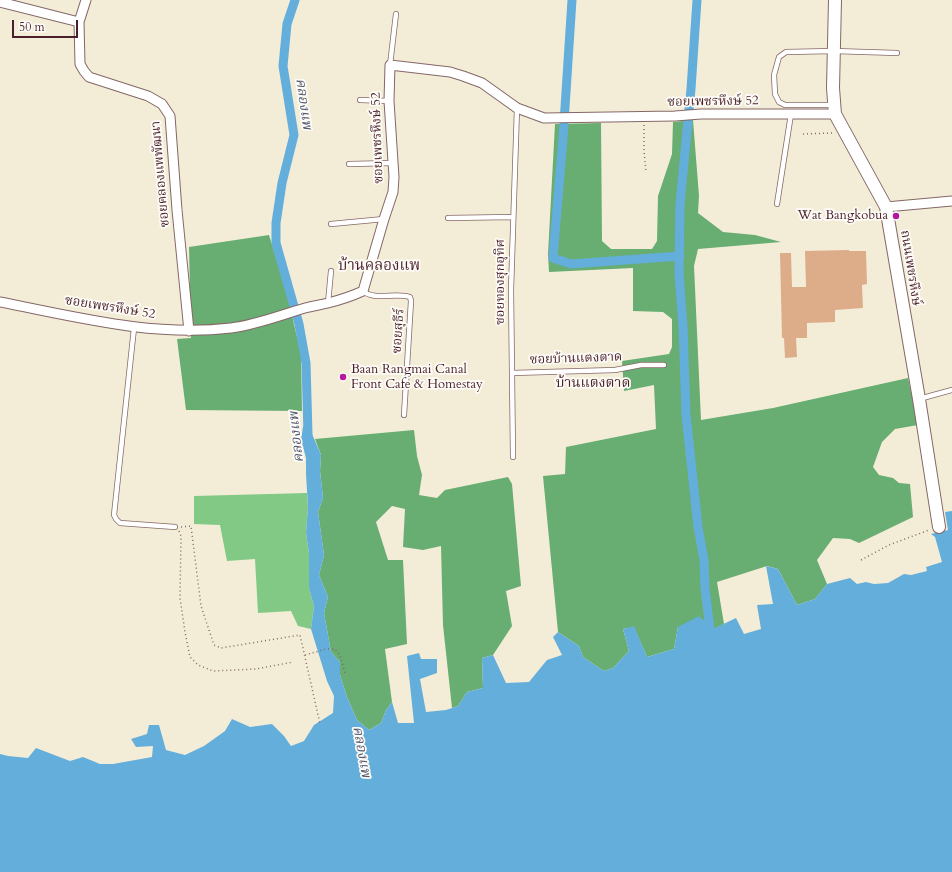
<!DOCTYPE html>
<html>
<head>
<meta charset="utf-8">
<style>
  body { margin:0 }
  #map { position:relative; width:952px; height:872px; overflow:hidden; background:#f3edd7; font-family:Cardo,serif }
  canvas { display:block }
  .scale { position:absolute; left:12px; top:20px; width:66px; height:18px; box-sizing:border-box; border:2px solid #4a1f2b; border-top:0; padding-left:5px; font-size:12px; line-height:14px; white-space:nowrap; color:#4a1f2b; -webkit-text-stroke:3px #fdfcf7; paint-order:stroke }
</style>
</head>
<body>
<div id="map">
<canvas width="952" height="872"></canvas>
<div class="scale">50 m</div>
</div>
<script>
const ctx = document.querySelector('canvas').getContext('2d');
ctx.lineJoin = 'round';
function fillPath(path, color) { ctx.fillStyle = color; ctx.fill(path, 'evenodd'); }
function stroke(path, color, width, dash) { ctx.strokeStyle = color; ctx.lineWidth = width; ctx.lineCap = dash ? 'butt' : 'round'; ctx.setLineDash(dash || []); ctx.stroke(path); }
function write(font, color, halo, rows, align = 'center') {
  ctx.font = font + ' Cardo,"Noto Serif Thai",serif'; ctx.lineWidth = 3.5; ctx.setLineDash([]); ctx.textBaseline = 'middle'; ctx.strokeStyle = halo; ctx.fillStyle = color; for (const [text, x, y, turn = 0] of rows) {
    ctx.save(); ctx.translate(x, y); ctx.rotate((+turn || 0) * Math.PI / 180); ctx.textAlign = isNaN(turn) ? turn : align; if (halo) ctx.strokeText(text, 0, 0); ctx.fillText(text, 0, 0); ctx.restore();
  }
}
fillPath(new Path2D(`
  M307,493L308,507L306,532L309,554V588L314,606L311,629L298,626L291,611L258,613L255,559L227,561L220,525L194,524V496Z`), '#81c985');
fillPath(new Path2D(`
  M693,120L699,196L698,213L723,232L755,235L781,242L698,249L694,266L701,420L773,408L908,378L918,425L895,429L882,442L873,467L879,475L893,478L899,483L910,484L913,517L859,543L850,539L833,538L817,560L827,584L815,599L797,605L778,569L767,566L717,582L724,624L712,630L678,627L674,649L647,657L634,627L623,629L629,651L613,668L604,671L583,657L579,646L558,632L543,476L565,474L566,447L656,429L654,385L624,391L622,361L669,354L672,347V319L663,312L633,311V268L549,272L548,254L555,124L601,123L602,241L611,249H652L657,241L658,196L672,154L673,122Z
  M269,235L286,290L301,354L302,411L186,410L177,339L191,338L189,247Z
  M414,430L417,456L422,475L419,495L437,498L445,490L508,477L512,484L521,586L506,591L512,626L493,655L482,658L483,688L467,692L458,706L452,708L443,625L441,546L423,550L403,547L405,509L392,506L376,522L388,560H403L407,644L385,649L392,702L386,710L381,723L369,730L357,720L347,697L340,675V662L331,652L324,613L328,597L319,575L324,555L318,512L323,498L320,471L321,455L315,439Z`), '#68ad72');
fillPath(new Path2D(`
  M307,422L321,455L320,471L323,498L318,512L324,555L319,575L328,597L324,613L331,652L340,662V675L347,697L357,720L369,730L381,723L386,710L392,702L398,723H414L407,656L419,653L421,659H437V673L420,679L426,712L446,710L458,706L467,692L483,688L482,658L493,655L506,683L529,682L547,660L562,655L553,637L558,632L579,646L583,657L604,671L613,668L629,651L623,629L634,626L647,657L674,649L678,627L699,616L713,629L736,618L744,634L761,629L757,605L773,604L766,566L778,569L797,605L815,599L827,584L850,578L857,584L866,582L874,584L888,583L904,574L911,575L927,571L926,567L942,562L935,537L931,534L948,530L945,512L952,511V872H0V754L8,756L28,758L36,748L70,761L83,757L100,764H113L152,757L153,746L136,747L131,739L147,734L149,725H159L166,750L185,755L204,746L225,731L232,719L250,727L272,724L284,736L291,746L304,741L314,725L333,713L334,696L327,681L311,629L314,606L309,588V554L306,532L308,507L306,474V458L301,439L303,427Z`), '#64aedc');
stroke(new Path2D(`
  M295,0L287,24L283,66L294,135L282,183L276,223V243L299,324L306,363L308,434
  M572,0L563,138L553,258L571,264L680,256
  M697,0L691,89L680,204L679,274L683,326L686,415L698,527L704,560L705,588L711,638`), '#64aedc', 9);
fillPath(new Path2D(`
  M849,250V251H866L867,284L862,285L863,308L835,310V322L807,323V338H796L797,357L785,358L784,338H782L780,253H791L792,287H806L805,251Z`), '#ddad8a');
const service = new Path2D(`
  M390,65L396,14
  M360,100L389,101
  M834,105H785L779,102L775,94L774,75L779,57L786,52L834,51L897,53
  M349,164L393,163
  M777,204L791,114
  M448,218L513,217
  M331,224L384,219
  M363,291C374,301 396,292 410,297L411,301L404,415
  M328,303L331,271
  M134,328L114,515L116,519L120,523L175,527
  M512,373L615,370L641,365H664
  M919,399L952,390
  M513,457L511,290L517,108`);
const minor = new Path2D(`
  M86,0L79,22L80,64L84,71L89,77L148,96L162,104L170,116L177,210L189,331
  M0,2L79,22
  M886,207L952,201
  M0,302C77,317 152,337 231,328C256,325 281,315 305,308C312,306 320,305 328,303C340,300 352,296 363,291L384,219L393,192L394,177L389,101L390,65L450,72L463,76L482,83L517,108L544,118L675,116L701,114H835`);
const secondary = new Path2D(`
  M835,0L833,88L835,114L886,207L919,399L939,527`);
stroke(service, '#856767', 6);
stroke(minor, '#856767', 11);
stroke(secondary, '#856767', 14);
stroke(new Path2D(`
  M644,125V151L646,171
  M803,134L833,133
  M181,527L191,526L201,606L214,645L221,648L300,635L320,724
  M179,531L181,536L180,598L185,632L190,657L198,665L213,671L256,669L293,662
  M861,560L889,545L929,530
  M305,655L326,649H335L340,655L345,673`), '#856767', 1.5, [1, 3]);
stroke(service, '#fff', 4.5);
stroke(minor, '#fff', 9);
stroke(secondary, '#fff', 12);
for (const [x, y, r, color] of [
  [896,216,4,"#b5179e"],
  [343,377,4,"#b5179e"]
]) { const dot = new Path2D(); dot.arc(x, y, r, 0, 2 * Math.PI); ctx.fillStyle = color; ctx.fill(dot); stroke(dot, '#fdfcf7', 1.5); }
write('13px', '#4a1f2b', '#fdfcf7', [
  ["ซอยเพชรหึงษ์ 52",713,102,-1],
  ["ซอยเพชรหึงษ์ 52",378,138,-92],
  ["ซอยคลองแพพัฒนา",161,174,-95],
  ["ถนนเพชรหึงษ์",910,268,81],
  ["ซอยทองสุกอุทิศ",501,282,-90],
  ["ซอยเพชรหึงษ์ 52",110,308,9],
  ["ซอยสุธีร์",399,331,-86],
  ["ซอยบ้านแตงตาด",576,359,-2]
]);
write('13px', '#4a1f2b', '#fdfcf7', [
  ["Wat Bangkobua",888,216],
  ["Baan Rangmai Canal",351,370,"left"],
  ["Front Cafe & Homestay",351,385,"left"]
], 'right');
write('italic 14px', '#545872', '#fdfcf7', [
  ["คลองแพ",303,104,82],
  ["คลองแพ",297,437,-96],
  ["คลองแพ",361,752,80]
]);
write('14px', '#4a1f2b', '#fdfcf7', [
  ["บ้านแตงตาด",593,384]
]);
write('15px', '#4a1f2b', '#fdfcf7', [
  ["บ้านคลองแพ",379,267]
]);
</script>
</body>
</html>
